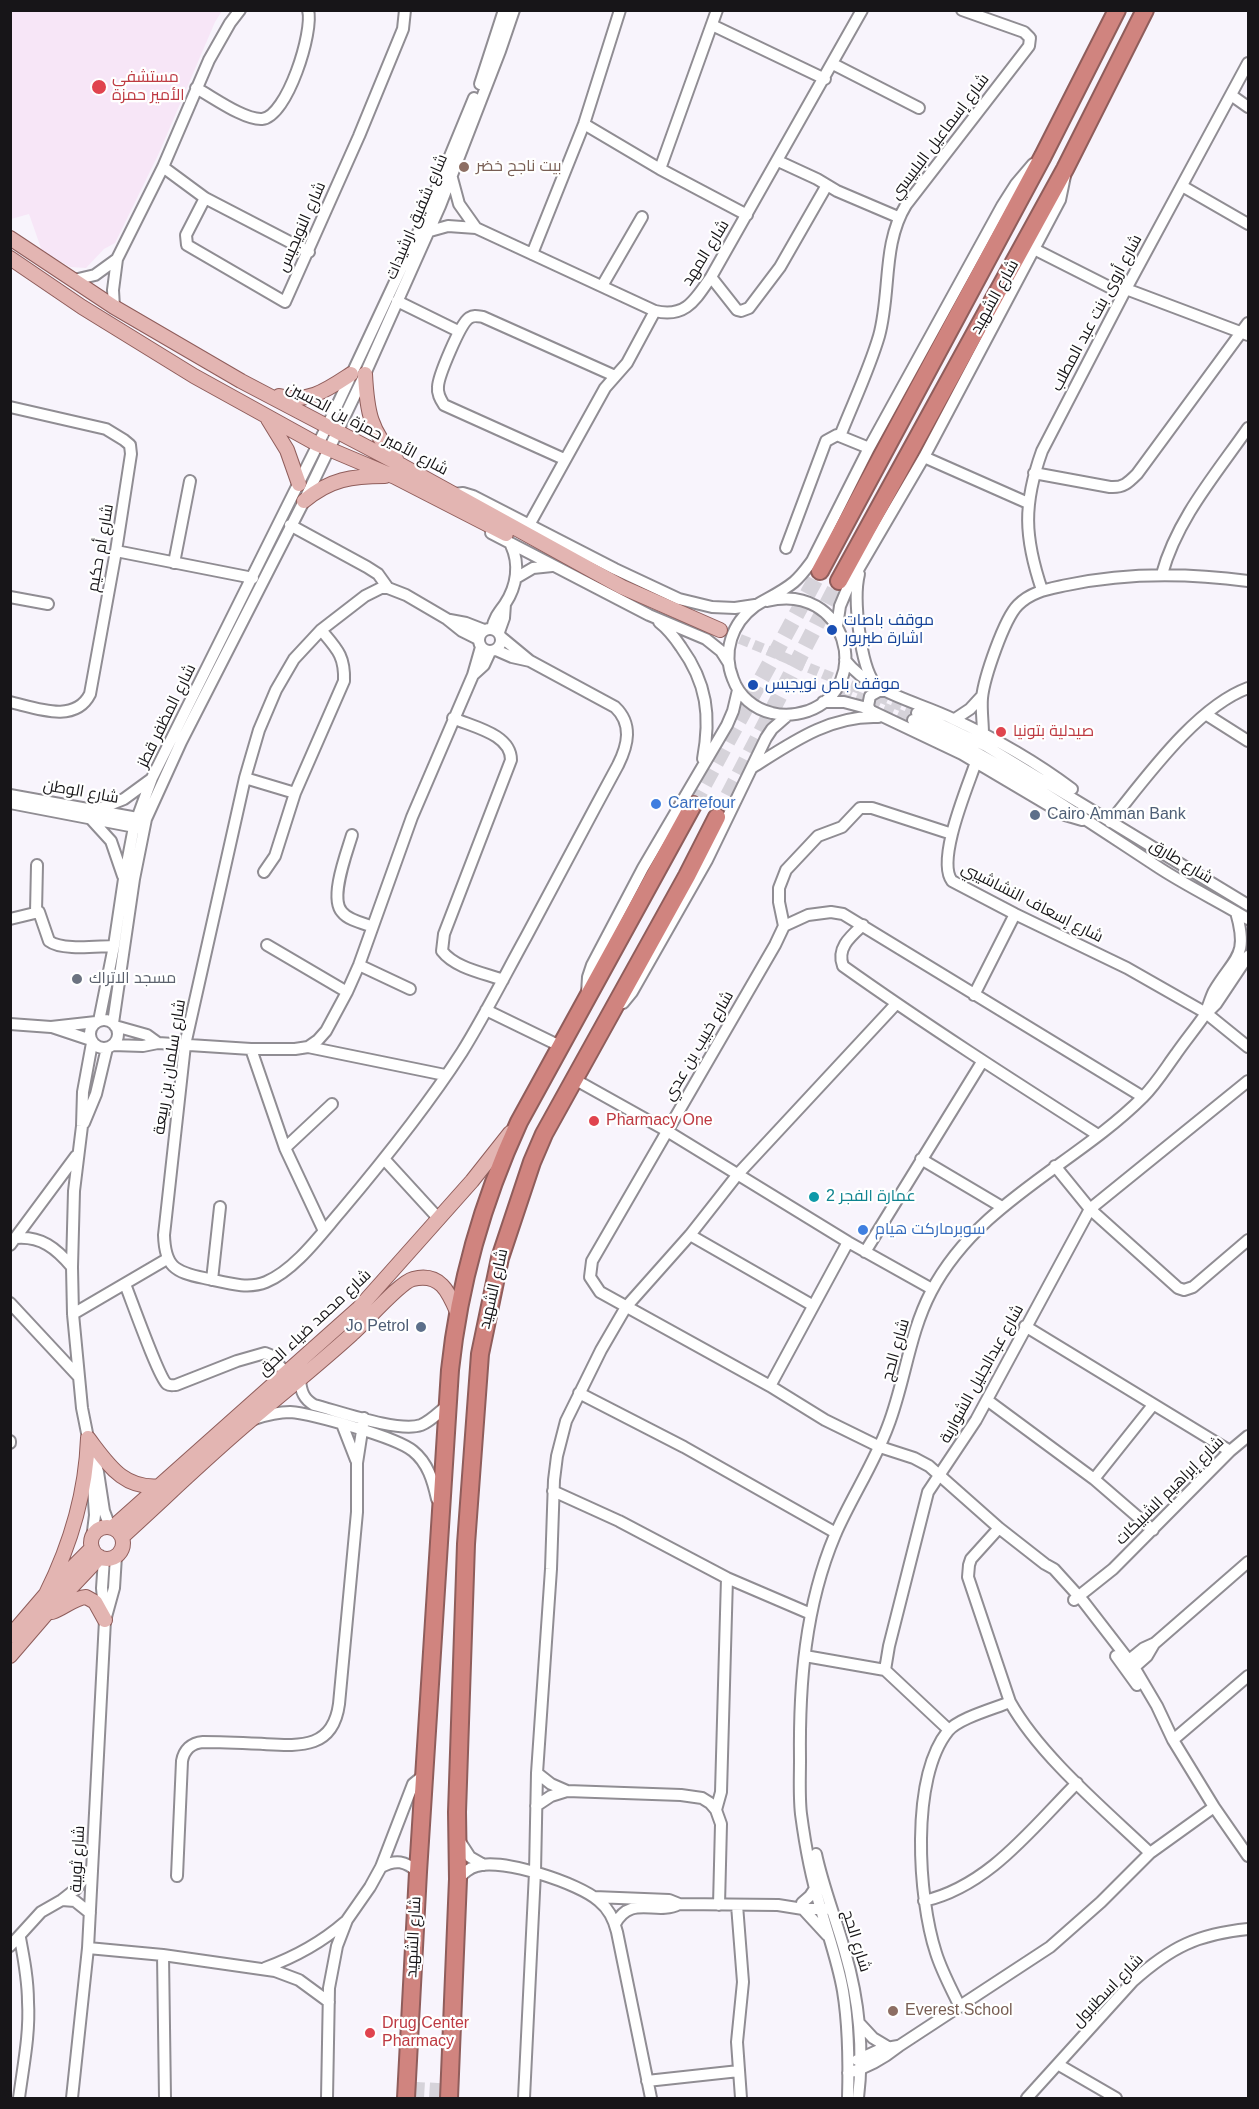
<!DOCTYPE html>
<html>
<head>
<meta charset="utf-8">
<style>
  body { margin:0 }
  #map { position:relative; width:1259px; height:2109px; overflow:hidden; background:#f8f4fc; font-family:Helvetica,sans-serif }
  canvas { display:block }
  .frame { position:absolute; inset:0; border:12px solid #171518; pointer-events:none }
</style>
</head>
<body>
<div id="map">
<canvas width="1259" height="2109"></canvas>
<div class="frame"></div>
</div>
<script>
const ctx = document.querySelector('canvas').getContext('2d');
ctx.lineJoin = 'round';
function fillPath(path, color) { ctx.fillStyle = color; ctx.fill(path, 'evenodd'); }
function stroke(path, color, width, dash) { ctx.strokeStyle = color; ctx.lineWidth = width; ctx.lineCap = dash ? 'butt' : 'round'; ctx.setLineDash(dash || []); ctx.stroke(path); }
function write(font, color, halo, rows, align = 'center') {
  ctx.font = font + ' Helvetica,Cairo,sans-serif'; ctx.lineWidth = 4.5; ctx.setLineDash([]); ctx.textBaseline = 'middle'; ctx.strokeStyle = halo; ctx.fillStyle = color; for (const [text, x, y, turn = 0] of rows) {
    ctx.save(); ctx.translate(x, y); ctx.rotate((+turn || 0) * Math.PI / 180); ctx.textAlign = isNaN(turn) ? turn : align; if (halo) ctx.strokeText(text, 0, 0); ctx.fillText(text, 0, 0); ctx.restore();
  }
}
fillPath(new Path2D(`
  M11,10L222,11L215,22L159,153L115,243L104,249L86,268L70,267L42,251L29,214L11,219Z`), '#f7e6f7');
stroke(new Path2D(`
  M726,633L917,713
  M829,684L913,720`), '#d6d3da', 10, [10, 5]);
stroke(new Path2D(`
  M693,805L820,571
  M717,817L839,581
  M416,2098L417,2081
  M437,2098L438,2083`), '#d6d3da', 16, [16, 8]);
const minor = new Path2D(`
  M712,25L825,79
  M833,64L919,108
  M480,84L504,10
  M196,88C213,97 244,120 262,119C287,117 314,31 308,10
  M1231,95L1248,107
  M584,124L660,169L747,215
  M778,161L817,179L837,191L898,217
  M163,167L205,198L309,252
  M660,169L717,10
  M452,178L459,204L476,228
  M1182,186L1248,224
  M205,198L186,235L187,245L285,302L359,136L403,29L405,10
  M430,231L448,226L476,228L655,311C686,318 695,300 711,277L862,10
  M1034,249L1123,294
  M532,254L584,124L620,10
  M711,277L737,310L741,311L749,308L780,267L827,185
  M74,280L95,275L117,259
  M602,286L642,217
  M1126,289L1248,335
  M397,301L458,331
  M114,307L113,290L117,259L163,167L209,60L230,23L240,10
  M10,407L106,429L124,440L130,445L131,454L116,551L90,694C75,724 36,708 10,702
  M840,436C853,403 869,370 879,336C891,293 882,244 906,205L1029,46L1030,38L1024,32L962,10
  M924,457L1028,503
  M564,459L444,405C441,400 437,394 438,387C438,377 460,324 469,318C474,315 477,316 483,317L615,376
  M1034,473L1110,487C1123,488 1128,483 1137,474L1248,323
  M454,494L463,493L473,496L615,569L679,599L712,607L735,608L755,605
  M290,525L367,567L378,574L388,588
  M529,525L605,388L627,363L655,311
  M491,533L649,615L706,639L721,651L728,662
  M786,548L826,441L837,435L869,448
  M116,551L253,578
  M174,563L190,481
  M859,574C853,598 860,665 875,684
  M1162,574C1177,519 1216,474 1248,428
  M516,578L533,568L552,566
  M1042,590C1024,537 1023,504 1042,451L1126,289L1248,63
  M10,597L48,604
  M767,601C846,581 875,686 808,711C796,715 784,716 772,713C754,709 739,696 733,679C722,652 732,623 755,606C768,598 782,592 794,582C801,576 806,569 812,561L869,448L1002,206L1016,184L1033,164
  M450,620L466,623L484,630
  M659,622C668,629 675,638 681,647C707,683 711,716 703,759
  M837,626L840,606L848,587L924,457L1060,200L1065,176
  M479 640a11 11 0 1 1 22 0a11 11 0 1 1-22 0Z
  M492,629C494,618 499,612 505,604C517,586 520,564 511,545
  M499,632L504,618L505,604
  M478,639L462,631L447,619L406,595L388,588H381L365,596L321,630L294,659L276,690L259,730L245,778L185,1045L164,1235C165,1266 174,1272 204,1278C224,1282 247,1290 266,1282C295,1270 321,1234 341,1211C384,1160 426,1108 462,1052C485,1015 505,975 526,937C557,879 587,822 618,765C628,745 633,724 615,707L530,661L501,637
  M496,650L512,657L530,661
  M845,660C872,694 916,701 953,719C994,738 1036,762 1072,789
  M473,675L484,665L490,652
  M823,702H844L863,707L962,754L1065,815L1082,820
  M871,711L868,706L870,696L879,691H884
  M917,713L986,746L1248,905
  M1207,715L1248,741
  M453,718C473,727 511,734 511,760L444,934L442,951C455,968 484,973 503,980
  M955,719L970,709L982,696
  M913,720C1001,761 1080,816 1161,869C1189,887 1220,902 1248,919
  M983,734C983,722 981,710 982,698C984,678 1004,619 1018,605C1032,591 1049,589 1067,585C1128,572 1188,573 1248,581
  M976,762C968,786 936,860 952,881L1015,914L1127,968L1206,1013L1248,1047
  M753,767C791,743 830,715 878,717
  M245,778L295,793
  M10,795L143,819
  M10,803L140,828
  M99,809L124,799L150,780
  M90,818L111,841L123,876
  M1110,822C1145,779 1196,707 1248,688
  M352,835C347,852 329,898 342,912C348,920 362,923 371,926
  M264,872L275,856L295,793L344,681C345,656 337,649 321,630
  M36,912L37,865
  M10,919L39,912L49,941C62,951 98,946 114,946
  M863,925C851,936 836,948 843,966C926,1025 1012,1080 1098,1135
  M784,926L779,902V888L786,870L818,836L842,827L860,808H872L952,834
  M267,945L347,992
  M359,965L410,989
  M587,993L588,977L592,965L643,868L727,725L733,711L738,690
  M974,995L1015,914
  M623,1003L632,992L707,860L766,738L772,729L788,715
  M486,1010L560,1046
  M1209,1011L1216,1004L1248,956
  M90 1034a14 14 0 1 1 28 0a14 14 0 1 1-28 0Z
  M99,1021L114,946L124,879L134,827L152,778L334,412L422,224L474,98
  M113,1023L134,879L146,819L181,742L304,501L365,374L440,206L500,51L514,10
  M10,1024L51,1027L96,1022
  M115,1026L147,1035L158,1043
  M52,1027L91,1040
  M92,1043L83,1092L82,1126L74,1191L72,1267L73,1314L82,1408L88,1438L98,1472L104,1511L110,1527
  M113,1045L143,1046L158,1043L251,1049H295L308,1047L318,1040L326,1031L347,992L359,965L412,817L473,675L481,647
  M308,1047L445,1075
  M251,1049L285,1148L324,1231
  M574,1079L667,1131L848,1242L932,1289
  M1143,1097L843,914L831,912L808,915L784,926L775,945L592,1261L590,1277L600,1292L770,1386L825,1420L880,1447L914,1458L929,1466L999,1528L1045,1564L1054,1569L1083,1601L1134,1667L1157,1706L1173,1740L1214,1807L1248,1856
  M84,1123L96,1094L107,1048
  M285,1148L332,1104
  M921,1159L1002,1207
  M385,1160L439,1219
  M1055,1166L1090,1209L1178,1288L1184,1290L1193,1287L1248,1240
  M690,1235L812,1305
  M16,1238C41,1236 56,1248 72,1267
  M10,1245L76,1156
  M865,1252L982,1062
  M212,1280L220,1207
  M125,1284C131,1299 159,1378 167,1384C170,1386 172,1385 176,1385L237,1361L265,1353L270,1355L287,1374
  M10,1303L78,1376
  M73,1314L167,1259
  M1025,1326L1230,1451
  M300,1380C301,1392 304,1399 314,1405C338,1411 399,1433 421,1425C431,1421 439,1412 448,1405
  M770,1386L848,1242
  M579,1393L684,1447L836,1533
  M987,1400L1094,1479L1153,1530
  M254,1419C266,1415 278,1412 290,1412C313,1414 396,1437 413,1451C428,1463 433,1481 437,1499
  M342,1424L356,1460
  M10,1441V1443
  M92,1473L95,1515L92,1539
  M1094,1479L1153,1405
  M553,1491L619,1521L727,1578L811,1614
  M999,1528L971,1559L969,1565L968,1577L1010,1702C1040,1756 1105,1810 1150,1853
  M1074,1600L1113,1569L1230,1451L1248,1436
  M106,1617L114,1588L116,1556
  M805,1656L885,1670
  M1116,1656L1137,1685
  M1123,1665L1144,1648L1155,1643L1248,1562
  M1129,1672L1147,1656L1154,1644
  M949,1730L885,1670L889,1646L928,1492L976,1420L1090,1209L1248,1081
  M1173,1740L1248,1676
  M537,1773L551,1784L567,1791
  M536,1806L551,1796L567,1791L681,1795L702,1798L710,1803L716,1810L721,1824L719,1905
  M716,1810L721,1792L727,1578
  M459,1840L470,1857L484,1865
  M816,1854C823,1887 836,1919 845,1952C859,2000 864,2048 858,2098
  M381,1867C396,1859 405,1861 418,1872
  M177,1876L182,1761C184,1750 191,1743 203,1742C223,1742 243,1743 264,1744C300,1746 333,1749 339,1704L357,1512V1463L364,1418
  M458,1879C464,1873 469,1868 477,1866C502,1858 579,1883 599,1901C609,1909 614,1919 617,1932L651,2098
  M594,1897L669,1900L679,1904
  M62,1900L75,1901L90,1913
  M924,1901C989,1886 1032,1828 1077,1783
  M802,1903L810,1896L816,1887
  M737,1905L743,1982L737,2042L741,2098
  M803,1909L827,1935
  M615,1924C631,1894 656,1916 679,1904L778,1905L803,1909H826
  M10,1946L41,1912L62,1900L76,1889L92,1868
  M88,1948L163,1955L275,1971L299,1980L329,2002
  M163,1955L165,2098
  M265,1968C295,1957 321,1943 345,1922
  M960,2007C952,1990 942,1972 936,1953C918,1898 910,1778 948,1731C959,1718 993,1709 1010,1702
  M860,2024L873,2038L888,2047
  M857,2060L881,2049L898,2046
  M1059,2065L1116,2098
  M848,2073C867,2068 884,2058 899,2046L1050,1947L1101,1902L1150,1853L1214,1807
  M647,2081L739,2071
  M19,2098C23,2067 30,2034 28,2002C28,1980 24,1959 20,1938
  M72,2098L88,1948L105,1620L102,1588L104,1559
  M327,2098L329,1988L337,1946L347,1920L370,1887L381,1867L413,1784L424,1775
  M524,2098L535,1872L537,1773L551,1569L554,1480L557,1456L566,1421L601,1350L626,1307L690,1235L738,1174L896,1004
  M848,2098C849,2062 849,2027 843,1991C838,1962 828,1935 820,1906C811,1877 805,1844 801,1814C799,1797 800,1777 800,1760C799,1684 805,1606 835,1535C851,1498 874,1464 888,1426C905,1382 909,1334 931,1292C978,1202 1075,1165 1143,1097C1156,1084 1165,1069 1176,1054C1185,1041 1195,1029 1204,1016C1208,1008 1210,999 1214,991C1235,956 1249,957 1236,912
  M1027,2098L1133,1981C1171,1947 1198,1934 1248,1929`);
const major = new Path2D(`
  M10,238L114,307L241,381L401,465L622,587L720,630
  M10,258L82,307L194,376L317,444L395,477L506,534
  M365,374C367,412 370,430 396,459
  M279,396C308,404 328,389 351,374
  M268,419L287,450L299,484
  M304,501C330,479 352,476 385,476
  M88,1438C108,1464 123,1490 161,1486L163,1488
  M91 1543a16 16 0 1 1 32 0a16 16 0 1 1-32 0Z
  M112,1528L359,1308L472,1181L510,1133
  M122,1537C165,1498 207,1457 251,1420C285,1391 319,1364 352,1334C365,1323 400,1282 413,1279C441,1272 449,1293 458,1314
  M46,1594C71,1544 86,1494 88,1438
  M52,1612C64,1608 74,1598 86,1597L95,1602L105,1620
  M10,1636L46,1594L92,1548
  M10,1656L47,1613L100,1557`);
const highway = new Path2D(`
  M820,571L1043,156L1117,10
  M839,581L1065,169L1145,10
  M406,2098L418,1872L450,1370C459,1285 483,1200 519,1122L693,805
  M449,2098L458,1879L457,1812L466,1544L480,1354L500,1258L532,1162L544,1134L687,876L717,817`);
stroke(minor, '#908d93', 14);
stroke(major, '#8f5d5b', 16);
stroke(highway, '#8f5d5b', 20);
stroke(minor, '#fff', 10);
stroke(major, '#e3b5b2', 14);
stroke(highway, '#d0847f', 16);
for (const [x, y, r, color] of [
  [99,87,8,"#e0444e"],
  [464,167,6,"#8d6e63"],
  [832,630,6,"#1a4fb4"],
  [753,685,6,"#1a4fb4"],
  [1001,732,6,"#e0444e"],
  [656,804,6,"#3f7fe0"],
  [1035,815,6,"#5c6f8a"],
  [77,979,6,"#6b7280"],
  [594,1121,6,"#e0444e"],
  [814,1197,6,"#0f9aa8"],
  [863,1230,6,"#3f7fe0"],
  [421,1327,6,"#5c6f8a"],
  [893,2011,6,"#8d6e63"],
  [370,2033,6,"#e0444e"]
]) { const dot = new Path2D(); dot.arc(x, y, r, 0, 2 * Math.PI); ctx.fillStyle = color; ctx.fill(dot); stroke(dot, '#fff', 2); }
write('16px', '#be3a42', '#fff', [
  ["مستشفى",112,78],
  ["الأمير حمزة",112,96],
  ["صيدلية بتونيا",1013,732],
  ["Pharmacy One",606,1121],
  ["Drug Center",382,2024],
  ["Pharmacy",382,2042]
], 'left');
write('16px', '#171518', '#fff', [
  ["شارع إسماعيل البلبيسي",940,137,-53],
  ["شارع شفيق ارشيدات",417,217,-67],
  ["شارع النويجيس",302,227,-66],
  ["شارع المهد",706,253,-58],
  ["شارع الشهيد",995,297,-61],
  ["شارع أروى بنت عبد المطلب",1097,313,-62],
  ["شارع الأمير حمزة بن الحسين",367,429,28],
  ["شارع أم حكيم",101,548,-80],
  ["شارع المظفر قطز",167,716,-64],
  ["شارع الوطن",81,792,10],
  ["شارع طارق",1181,862,31],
  ["شارع إسعاف النشاشيبي",1032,903,27],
  ["شارع خبيب بن عدي",699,1046,-60],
  ["شارع سلمان بن ربيعة",170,1067,-81],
  ["شارع الشهيد",494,1289,-77],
  ["شارع محمد ضياء الحق",315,1323,-43],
  ["شارع الحج",896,1350,-74],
  ["شارع عبدالجليل الشواربة",982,1374,-61],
  ["شارع إبراهيم الشبيكات",1170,1491,-45],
  ["شارع ثويبة",78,1859,-87],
  ["شارع الشهيد",414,1937,-87],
  ["شارع الحج",856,1941,73],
  ["شارع اسطنبول",1108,1991,-46]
]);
write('16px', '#785e54', '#fff', [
  ["بيت ناجح خضر",476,167],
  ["Everest School",905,2011]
], 'left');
write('16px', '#164399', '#fff', [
  ["موقف باصات",844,621],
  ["اشارة طبربور",844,639],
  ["موقف باص نويجيس",765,685]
], 'left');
write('16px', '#366cbe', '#fff', [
  ["Carrefour",668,804],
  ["سوبرماركت هيام",875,1230]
], 'left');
write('16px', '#4e5e75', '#fff', [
  ["Cairo Amman Bank",1047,815],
  ["Jo Petrol",409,1327,"right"]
], 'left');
write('16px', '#5b616d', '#fff', [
  ["مسجد الاتراك",89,979]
], 'left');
write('16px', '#0d838f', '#fff', [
  ["عمارة الفجر 2",826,1197]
], 'left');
</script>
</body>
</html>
